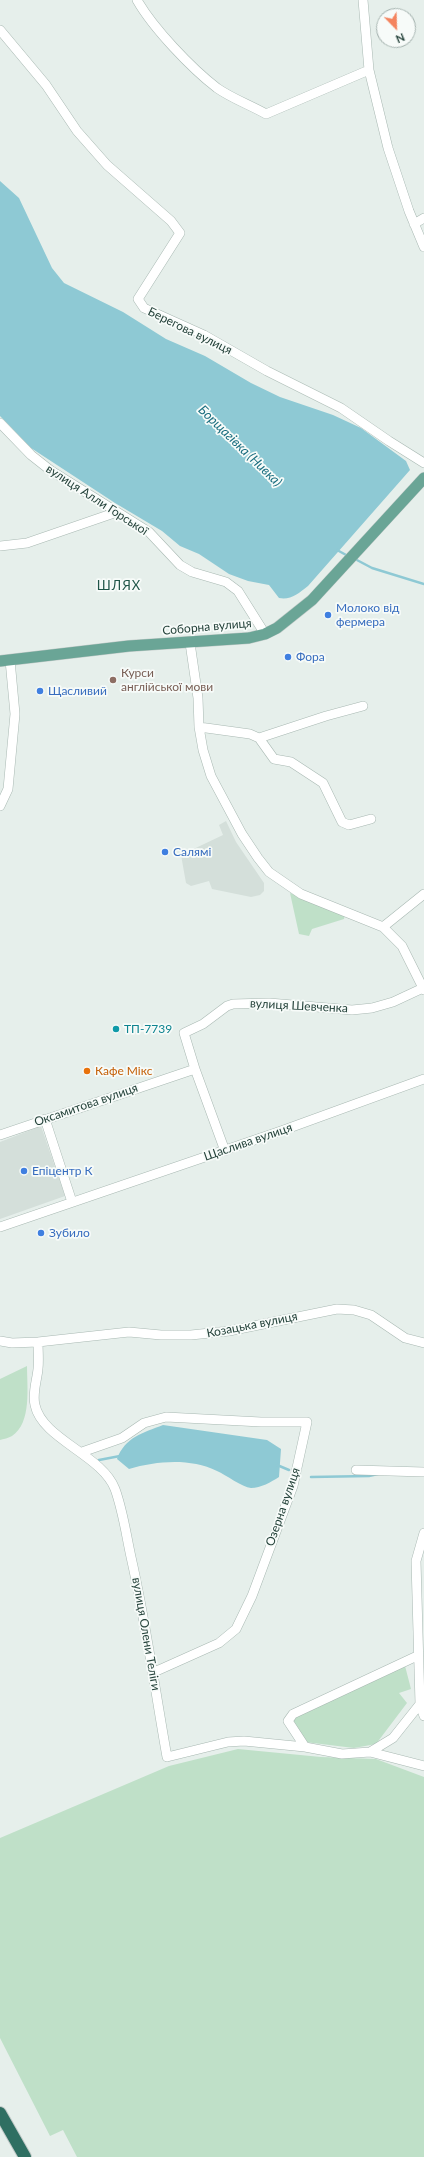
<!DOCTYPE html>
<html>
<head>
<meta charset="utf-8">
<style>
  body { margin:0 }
  #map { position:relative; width:424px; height:2157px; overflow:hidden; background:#e6efeb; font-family:Lato,sans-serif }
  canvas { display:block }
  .north { position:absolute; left:376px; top:8px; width:40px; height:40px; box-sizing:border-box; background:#f7fbf9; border:1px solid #a3b1ad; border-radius:50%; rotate:157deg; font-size:11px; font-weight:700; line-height:16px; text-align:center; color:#24423a }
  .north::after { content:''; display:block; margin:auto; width:14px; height:18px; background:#f4845f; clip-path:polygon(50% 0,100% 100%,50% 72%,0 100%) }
</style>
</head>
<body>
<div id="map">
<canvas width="424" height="2157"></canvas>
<div class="north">N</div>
</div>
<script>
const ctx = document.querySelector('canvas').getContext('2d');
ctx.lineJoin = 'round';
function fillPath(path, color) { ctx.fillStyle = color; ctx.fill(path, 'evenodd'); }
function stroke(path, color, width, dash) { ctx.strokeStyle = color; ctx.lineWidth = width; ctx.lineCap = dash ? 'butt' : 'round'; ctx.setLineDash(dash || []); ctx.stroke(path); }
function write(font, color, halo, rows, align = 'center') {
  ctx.font = font + ' Lato,sans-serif'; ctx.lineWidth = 3.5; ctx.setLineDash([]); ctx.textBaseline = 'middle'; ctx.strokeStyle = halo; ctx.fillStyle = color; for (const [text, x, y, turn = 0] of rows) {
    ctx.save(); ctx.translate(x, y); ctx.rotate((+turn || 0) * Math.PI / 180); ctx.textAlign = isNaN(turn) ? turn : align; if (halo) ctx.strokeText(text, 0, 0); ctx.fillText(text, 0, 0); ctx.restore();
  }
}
fillPath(new Path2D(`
  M226,821L236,842L264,883V891L260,895L251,897L212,889L209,881L191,886L186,883L181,855L223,835L219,825Z
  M41,1126L65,1196L0,1219V1142Z`), '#d4dfda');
fillPath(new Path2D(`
  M290,893L345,915L344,919L312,929L309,936L299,934Z
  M27,1366C27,1386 32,1423 12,1436C9,1438 3,1439 0,1440V1379Z
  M404,1662L411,1689L399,1693L407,1703L376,1744L354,1748L305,1742L289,1723L295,1717Z
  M238,1749L321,1757L376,1759L424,1777V2157H77L63,2130L50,2136L0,2038V1838L169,1766Z`), '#bfe0c8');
fillPath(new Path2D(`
  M0,181L19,198L52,268L64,283L123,312L166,339L205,356L251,383L280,397L333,415L361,428L406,461L410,470L308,586C298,594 291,600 279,598L269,585L248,581L229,574L199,554L180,546L162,531L115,503L31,448L0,416Z
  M163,1425L267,1440L281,1449L279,1477C271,1482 261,1488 251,1488C242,1487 226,1475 217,1471C190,1458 157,1461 129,1469L117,1459C125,1437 143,1433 163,1425Z`), '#8ec9d4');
stroke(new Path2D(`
  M337,550L348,556
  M355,559L372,568L424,584
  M99,1460L120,1456
  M277,1465L289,1470
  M311,1477L369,1476L378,1474`), '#8ec9d4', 2.5);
const minor = new Path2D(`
  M137,0C153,28 191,68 217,88C231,98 250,105 266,114L369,70
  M363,0L369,70L388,148L409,211L424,247
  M0,30L46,85L77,131L107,165L171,221L180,233L138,299L144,308L204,335L267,371L341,408L389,441L424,463
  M414,224L424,218
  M0,423L31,455L50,470L149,532L180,565L192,572L226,582L238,591L265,634
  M0,546L27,543L117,512
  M190,643L198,698L199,727L203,750L211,776L242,834L258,858L269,872L301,894L383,927L402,946L424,990
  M199,727L250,734L259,738L326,716L363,706
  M259,738L274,759L291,762L323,783L342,822L349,825L371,819
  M0,806L8,789L15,714L10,660
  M383,927L424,894
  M45,1119L72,1202
  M0,1135L195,1069
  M225,1151L195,1069L184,1033L203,1024L227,1006L233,1004L269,1003L352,1010L372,1008L393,1002L423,988
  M0,1227L281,1131L424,1079
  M0,1341L12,1343L38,1342L129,1332L161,1335H191L229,1331L337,1309L354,1310L371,1315L405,1338L424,1343
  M38,1342C38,1350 39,1360 38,1369C37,1380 32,1394 35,1405C42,1439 102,1455 115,1489C123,1511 126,1534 131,1557C146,1623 155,1690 167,1757L228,1742L244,1741L305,1747L342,1754L370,1752L424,1766
  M82,1452L122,1438L144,1423L166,1417L261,1422H307L293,1486L252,1596L236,1629L219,1643L152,1673
  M356,1470L424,1472
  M424,1533L416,1561L420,1704L424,1716
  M305,1747L288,1721L293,1714L417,1656
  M370,1752L393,1738L420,1704`);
const major = new Path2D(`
  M0,661L129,646L249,638L265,634L277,628L312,600L424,478`);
const highway = new Path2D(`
  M0,2113L25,2157`);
stroke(minor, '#a8b8b2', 10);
stroke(major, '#c2cac8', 12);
stroke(highway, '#c2cac8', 14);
stroke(minor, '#fff', 9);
stroke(major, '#6aa596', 11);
stroke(highway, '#2f6f62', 12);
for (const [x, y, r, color] of [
  [328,615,4,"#3f7fe0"],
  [288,657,4,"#3f7fe0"],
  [113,680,4,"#8d6e63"],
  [40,691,4,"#3f7fe0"],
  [165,852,4,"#3f7fe0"],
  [116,1029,4,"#0f9aa8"],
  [87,1071,4,"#e8710a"],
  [24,1171,4,"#3f7fe0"],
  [41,1233,4,"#3f7fe0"]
]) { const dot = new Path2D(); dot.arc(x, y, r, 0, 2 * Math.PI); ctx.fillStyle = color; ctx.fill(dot); stroke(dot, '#f7fbf9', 1.5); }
write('12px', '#24423a', '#f7fbf9', [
  ["Берегова вулиця",190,331,26],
  ["вулиця Алли Горської",97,500,33],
  ["Соборна вулиця",207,627,-5],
  ["вулиця Шевченка",299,1006,3],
  ["Оксамитова вулиця",86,1105,-19],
  ["Щаслива вулиця",248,1142,-19],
  ["Козацька вулиця",252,1325,-11],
  ["Озерна вулиця",283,1507,-71],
  ["вулиця Олени Теліги",146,1634,80]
]);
write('12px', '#366cbe', '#f7fbf9', [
  ["Молоко від",336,608],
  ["фермера",336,622],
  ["Фора",296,657],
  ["Щасливий",48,691],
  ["Салямі",173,852],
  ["Епіцентр К",32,1171],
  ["Зубило",49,1233]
], 'left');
write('12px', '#785e54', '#f7fbf9', [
  ["Курси",121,673],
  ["англійської мови",121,687]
], 'left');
write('12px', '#0d838f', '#f7fbf9', [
  ["ТП-7739",124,1029]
], 'left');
write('12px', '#c56008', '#f7fbf9', [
  ["Кафе Мікс",95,1071]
], 'left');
write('italic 13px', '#1c6f80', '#f7fbf9', [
  ["Борщагівка (Нивка)",240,446,44]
]);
ctx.letterSpacing = '1px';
write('13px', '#1f5548', '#f7fbf9', [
  ["ШЛЯХ",119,586]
]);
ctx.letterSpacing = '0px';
</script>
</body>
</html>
